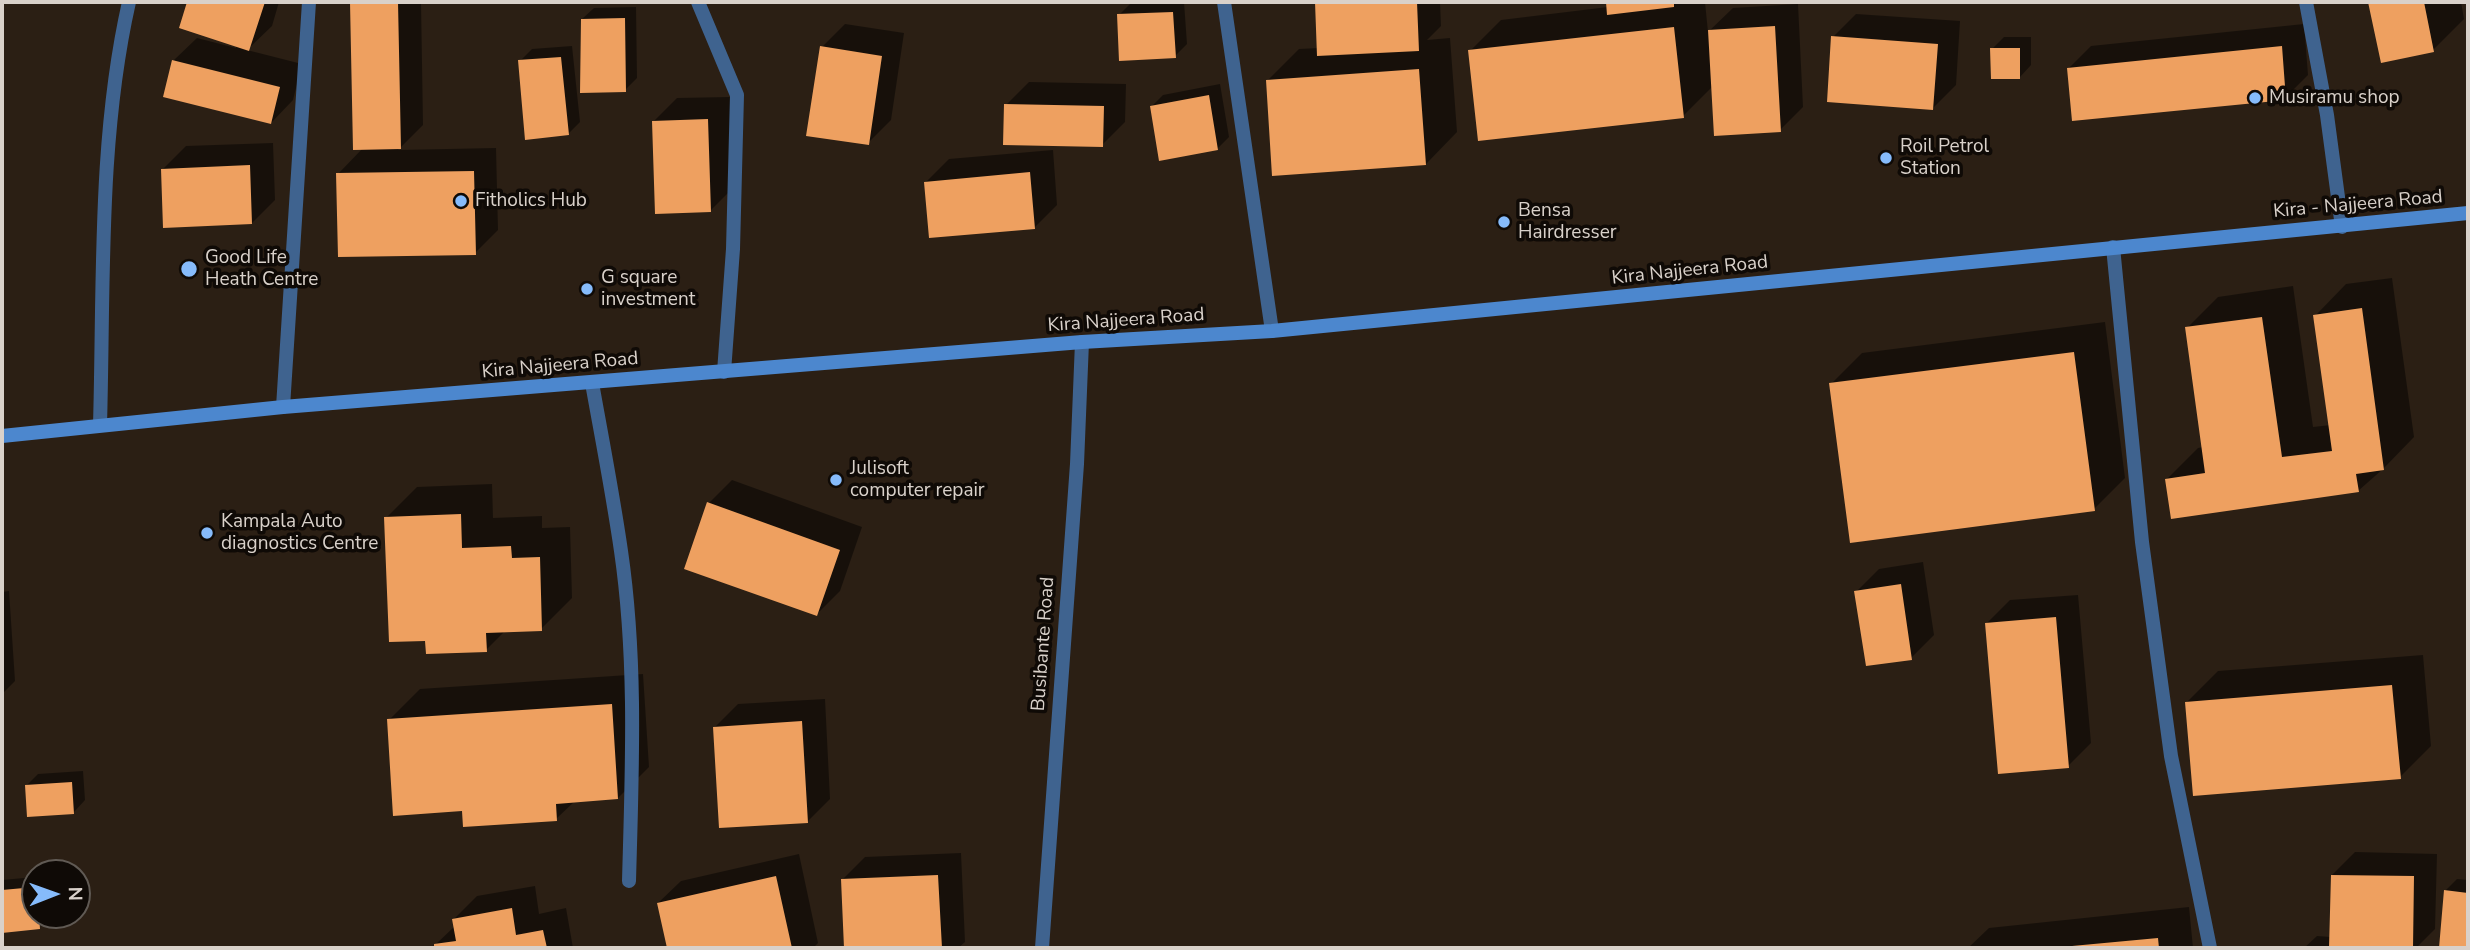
<!DOCTYPE html>
<html>
<head>
<meta charset="utf-8">
<style>
  body { margin:0 }
  #map { position:relative; width:2470px; height:950px; overflow:hidden; background:#2b1f14; font-family:"Nunito Sans",sans-serif }
  canvas { display:block }
  .frame { position:absolute; inset:0; border:4px solid #d9d1ca; pointer-events:none }
  .north { position:absolute; left:21px; top:859px; width:70px; height:70px; box-sizing:border-box; background:#0f0a06; border:2px solid #605a54; border-radius:50%; rotate:89deg; font-size:19px; font-weight:700; line-height:28px; text-align:center; color:#d9d1ca }
  .north::after { content:''; display:block; margin:auto; width:24px; height:32px; background:#86bbfb; clip-path:polygon(50% 0,100% 100%,50% 72%,0 100%) }
</style>
</head>
<body>
<div id="map">
<canvas width="2470" height="950"></canvas>
<div class="frame"></div>
<div class="north">N</div>
</div>
<script>
const ctx = document.querySelector('canvas').getContext('2d');
ctx.lineJoin = 'round';
function fillPath(path, color) { ctx.fillStyle = color; ctx.fill(path, 'evenodd'); }
function stroke(path, color, width, dash) { ctx.strokeStyle = color; ctx.lineWidth = width; ctx.lineCap = dash ? 'butt' : 'round'; ctx.setLineDash(dash || []); ctx.stroke(path); }
function write(font, color, halo, rows, align = 'center') {
  ctx.font = font + ' "Nunito Sans",sans-serif'; ctx.lineWidth = 7; ctx.setLineDash([]); ctx.textBaseline = 'middle'; ctx.strokeStyle = halo; ctx.fillStyle = color; for (const [text, x, y, turn = 0] of rows) {
    ctx.save(); ctx.translate(x, y); ctx.rotate((+turn || 0) * Math.PI / 180); ctx.textAlign = isNaN(turn) ? turn : align; if (halo) ctx.strokeText(text, 0, 0); ctx.fillText(text, 0, 0); ctx.restore();
  }
}
fillPath(new Path2D(`
  M189,2H279L272,26L247,50L302,64L293,100L271,123L174,60L197,38L236,48L237,45L181,26Z
  M352,2H421L423,125L398,150L496,148L498,230L475,253L338,174L363,148H354Z
  M1184,2L1187,44L1175,56L1119,15L1131,3Z
  M1317,2H1440L1441,26L1427,40L1450,38L1457,132L1426,164L1267,81L1299,49L1319,48Z
  M1608,2H1705L1708,32L1733,8L1798,4L1803,107L1780,130L1713,86L1683,116L1470,51L1501,20L1608,7Z
  M2370,2H2461L2464,19L2433,50L2382,61Z
  M636,7L637,78L625,90L582,19L594,8Z
  M1856,14L1960,21L1956,85L1933,108L1833,37Z
  M845,24L904,33L891,120L868,143L822,47Z
  M2304,24L2308,75L2285,98L2069,68L2091,46Z
  M2004,37H2031V65L2020,77L1992,49Z
  M572,46L580,122L568,134L520,61L532,49Z
  M1029,82L1126,84L1125,122L1102,145L1006,105Z
  M1220,84L1229,137L1217,149L1151,107L1163,95Z
  M730,97L733,188L710,211L654,121L677,98Z
  M273,143L275,200L252,223L163,169L186,146Z
  M1053,150L1057,205L1034,228L926,182L949,159Z
  M2392,278L2414,437L2383,469L2358,491L2167,479L2198,448L2203,447L2187,328L2218,297L2293,286L2313,427L2331,425L2315,316L2346,284Z
  M2105,322L2125,478L2094,509L1831,384L1862,353Z
  M732,480L862,527L840,591L817,614L709,503Z
  M492,484L493,518L542,516V528L570,527L572,598L541,629L506,630L486,650L427,639L386,518L417,487Z
  M1923,562L1934,635L1911,658L1856,592L1879,569Z
  M9,591L15,681L2,694V592Z
  M2078,595L2091,743L2068,766L1987,623L2010,600Z
  M2423,655L2431,746L2400,777L2187,702L2218,671Z
  M643,674L649,767L618,798L575,801L556,819L464,809L389,720L420,689Z
  M825,699L830,799L807,822L715,727L738,704Z
  M83,771L85,800L74,812L26,786L38,774Z
  M2355,852L2437,854L2435,929L2418,946L2440,948L2445,891L2457,879L2468,880V948H2304L2317,936L2331,937L2332,875Z
  M961,853L965,942L958,948H846L842,880L865,857Z
  M799,854L818,943L813,948H669L658,903L681,881Z
  M35,877V915H51L39,927L2,931V880Z
  M535,886L539,914L566,908L573,948H436L435,945L455,926L454,919L477,896Z
  M2189,907L2193,948H1968L1989,928Z`), '#0007');
fillPath(new Path2D(`
  M187,2H265L249,51L179,28Z
  M350,2H398L401,149L353,150Z
  M1315,2H1417L1419,51L1317,56Z
  M1606,2H1674V7L1607,15Z
  M2368,2H2424L2434,52L2381,63Z
  M1173,12L1176,58L1119,61L1117,14Z
  M625,18L626,92L580,93L581,19Z
  M1775,26L1781,132L1714,136L1708,30Z
  M1674,27L1684,118L1478,141L1468,50Z
  M1831,36L1938,44L1933,110L1827,102Z
  M820,46L882,56L869,145L806,136Z
  M2282,46L2286,100L2072,121L2067,68Z
  M1990,48H2020V79H1991Z
  M561,57L569,135L525,140L518,60Z
  M172,60L280,87L271,124L163,97Z
  M1419,69L1426,165L1272,176L1266,80Z
  M1209,95L1218,150L1159,161L1150,106Z
  M1004,104L1104,106L1103,147L1003,145Z
  M708,119L711,212L655,214L652,121Z
  M250,165L252,224L163,228L161,169Z
  M474,171L476,255L338,257L336,173Z
  M1030,172L1035,229L929,238L924,182Z
  M2362,308L2384,470L2356,474L2359,492L2171,519L2165,479L2205,473L2185,327L2262,317L2282,457L2332,451L2313,315Z
  M2074,352L2095,511L1850,543L1829,383Z
  M707,502L840,550L817,616L684,569Z
  M461,514L462,548L511,546L512,558L540,557L542,631L486,633L487,652L426,654L425,641L389,642L384,517Z
  M1901,584L1912,660L1866,666L1854,591Z
  M2056,617L2069,768L1998,774L1985,623Z
  M2392,685L2401,779L2193,796L2185,702Z
  M612,704L618,799L556,804L557,821L463,827L462,811L393,816L387,719Z
  M802,721L808,823L719,828L713,727Z
  M72,782L74,814L27,817L25,785Z
  M938,875L942,948H844L841,879Z
  M2331,875L2414,876L2413,948H2329Z
  M776,876L792,948H667L657,903Z
  M35,887V915H39L40,929L2,933V890Z
  M2444,890L2468,893V948H2439Z
  M512,908L516,935L543,930L547,948H434V944L456,941L452,919Z
  M2158,938L2159,948H2072V946Z`), '#eea060');
stroke(new Path2D(`
  M698,2L737,95L733,249L724,372`), '#3f638f', 14);
stroke(new Path2D(`
  M1224,2L1272,331
  M2306,2L2327,115L2342,227
  M2113,247L2142,542L2171,756L2210,948
  M592,383C602,439 613,495 621,551C637,661 632,771 629,881
  M283,407L309,2
  M100,425C104,285 98,139 129,2
  M1042,948L1077,464L1082,342`), '#3f638f', 14);
stroke(new Path2D(`
  M2,436L283,407L1082,342L1272,331L2468,213`), '#4c87ce', 14);
for (const [x, y, r, color] of [
  [2255,98,7,"#86bbfb"],
  [1886,158,7,"#86bbfb"],
  [461,201,7,"#86bbfb"],
  [1504,222,7,"#86bbfb"],
  [189,269,9,"#86bbfb"],
  [587,289,7,"#86bbfb"],
  [836,480,7,"#86bbfb"],
  [207,533,7,"#86bbfb"]
]) { const dot = new Path2D(); dot.arc(x, y, r, 0, 2 * Math.PI); ctx.fillStyle = color; ctx.fill(dot); stroke(dot, '#0f0a06', 2.5); }
write('19px', '#d9d1ca', '#0f0a06', [
  ["Musiramu shop",2269,98],
  ["Roil Petrol",1900,147],
  ["Station",1900,169],
  ["Fitholics Hub",475,201],
  ["Bensa",1518,211],
  ["Hairdresser",1518,233],
  ["Good Life",205,258],
  ["Heath Centre",205,280],
  ["G square",601,278],
  ["investment",601,300],
  ["Julisoft",850,469],
  ["computer repair",850,491],
  ["Kampala Auto",221,522],
  ["diagnostics Centre",221,544]
], 'left');
write('19px', '#d9d1ca', '#0f0a06', [
  ["Kira - Najjeera Road",2358,205,-5],
  ["Kira Najjeera Road",1690,271,-6],
  ["Kira Najjeera Road",1126,321,-4],
  ["Kira Najjeera Road",560,366,-5],
  ["Busibante Road",1044,644,-86]
]);
</script>
</body>
</html>
